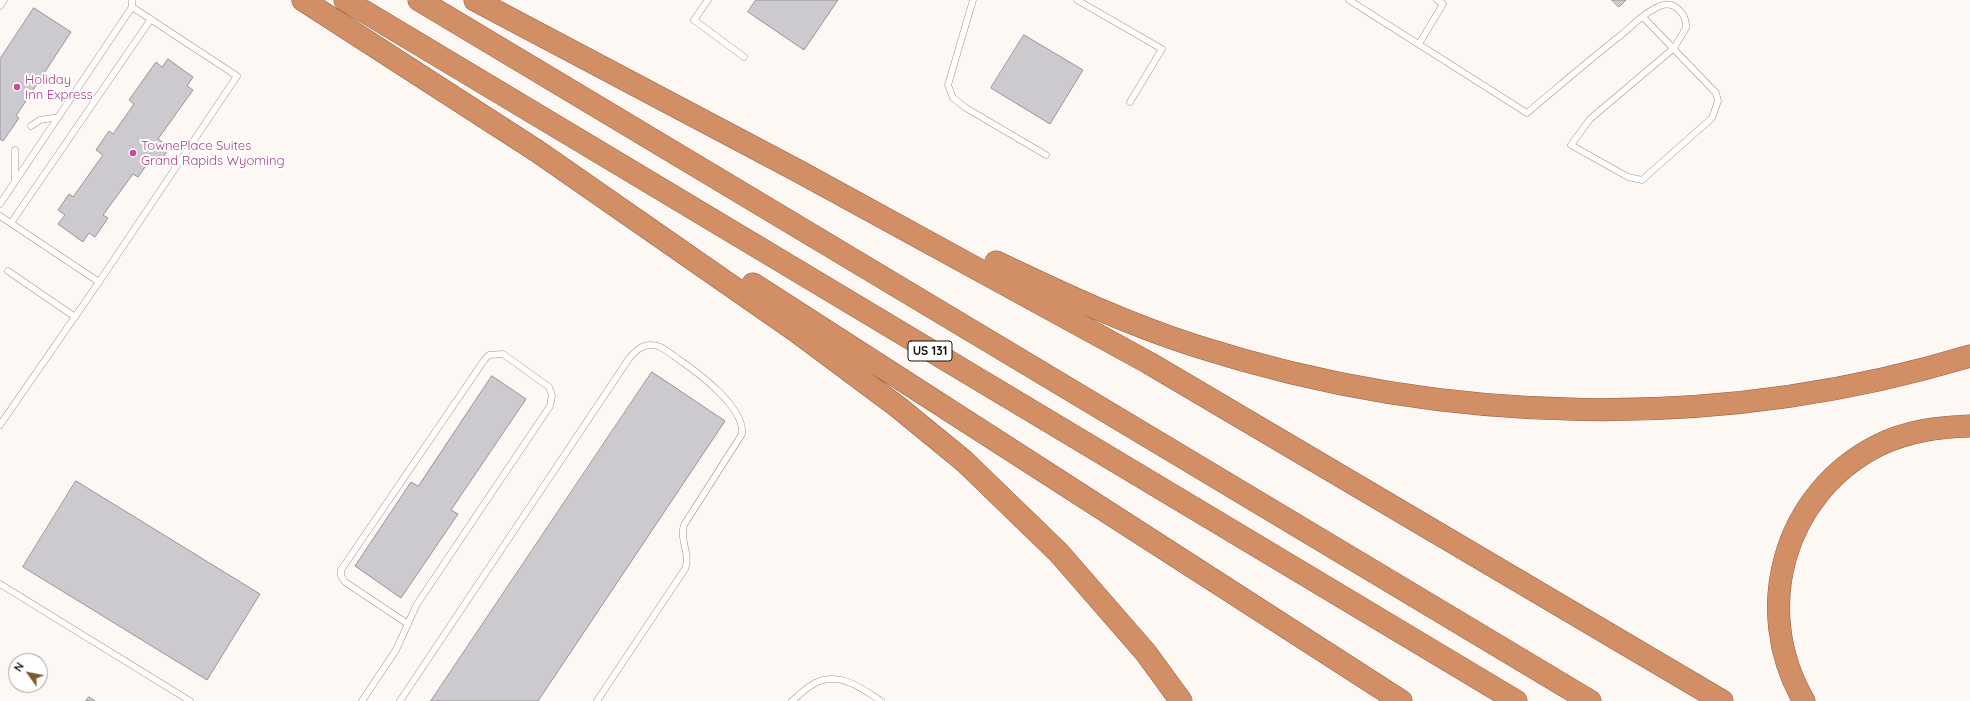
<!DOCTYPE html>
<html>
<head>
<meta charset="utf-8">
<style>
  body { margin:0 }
  #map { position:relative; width:1970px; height:701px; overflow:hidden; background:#fef8f5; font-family:Quicksand,sans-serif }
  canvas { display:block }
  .north { position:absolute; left:8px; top:653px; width:40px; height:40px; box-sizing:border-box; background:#fff; border:1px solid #a1a09f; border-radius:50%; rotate:303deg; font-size:11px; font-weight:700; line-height:16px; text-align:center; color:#131110 }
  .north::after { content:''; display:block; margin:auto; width:14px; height:18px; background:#7a5a30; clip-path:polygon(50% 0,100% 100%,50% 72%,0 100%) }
</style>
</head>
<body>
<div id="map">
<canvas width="1970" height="701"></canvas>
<div class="north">N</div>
</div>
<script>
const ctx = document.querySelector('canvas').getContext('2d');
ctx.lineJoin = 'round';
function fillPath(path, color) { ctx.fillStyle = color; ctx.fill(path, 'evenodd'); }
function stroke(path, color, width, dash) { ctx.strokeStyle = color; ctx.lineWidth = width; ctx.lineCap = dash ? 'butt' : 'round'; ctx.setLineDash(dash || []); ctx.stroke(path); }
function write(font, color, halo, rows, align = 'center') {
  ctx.font = font + ' Quicksand,sans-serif'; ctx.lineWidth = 4; ctx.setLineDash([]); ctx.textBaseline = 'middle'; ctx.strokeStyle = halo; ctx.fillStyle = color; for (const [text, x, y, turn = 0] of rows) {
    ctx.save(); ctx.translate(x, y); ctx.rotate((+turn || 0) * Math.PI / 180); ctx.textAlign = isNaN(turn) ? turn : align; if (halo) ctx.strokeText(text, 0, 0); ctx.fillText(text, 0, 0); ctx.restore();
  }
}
const building = new Path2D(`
  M756,0H838L804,50L748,12Z
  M1612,0H1626L1619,7Z
  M34,8L71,32L16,116L19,118L3,141L0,139V59Z
  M1024,35L1083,70L1050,124L991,88Z
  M168,59L193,77L187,86L193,90L158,139L170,147L157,166L150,160L138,177L133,174L103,215L108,218L95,237L89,233L83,242L58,224L65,215L58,210L69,194L73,197L103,155L96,150L109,131L113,134L134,104L129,100L156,62L162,67Z
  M652,372L725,421L538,701H431Z
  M492,376L526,399L451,510L458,514L401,598L355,566L411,482L418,486Z
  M76,481L260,594L207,680L23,567Z
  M89,697L95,701H86Z`);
fillPath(building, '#cccacf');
stroke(building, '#969499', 1);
const service = new Path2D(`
  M708,0L694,20L744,57
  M973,0L948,85L953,98L966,108L1046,155
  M1077,0L1162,49L1130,102
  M1349,0L1527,113C1558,87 1589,60 1621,35C1633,25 1645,12 1660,6C1675,0 1687,15 1686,28L1674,48L1590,119L1571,145L1628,177L1642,180L1712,118L1718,101L1716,93L1643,17
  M0,6L4,0
  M1419,44L1443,4L1437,0
  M31,126L40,120L59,117
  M15,150V181
  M0,204L132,7
  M0,216L99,282
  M11,223L151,19
  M8,271L75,317
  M0,425L99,282L237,76L132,7V0
  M0,584L190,701
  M362,701L396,650L417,604L550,406L552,395L549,387L503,354L489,355L485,359L341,570V576L345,582L408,624
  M400,701L630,357C636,351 641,345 651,345C661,345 670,353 678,359C697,372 745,407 742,434L684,525C679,540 691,554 685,569L597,701
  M792,701C799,695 807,687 815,683C840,671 861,688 881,701`);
const motorway = new Path2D(`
  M303,0L537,151L796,331L898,407L964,461L1059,553L1146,653L1181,701
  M345,0L1516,701
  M419,0L1590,701
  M475,0L800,172L1149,363L1722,701
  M996,262C1061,293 1127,324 1196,346C1445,426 1719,432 1970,356
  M753,284L1401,701
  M1804,701C1751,610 1783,493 1879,445C1908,431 1938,427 1970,426`);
stroke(service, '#9a9491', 7);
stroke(motorway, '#8f6247', 23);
stroke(service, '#fff', 6);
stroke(motorway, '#d28e64', 22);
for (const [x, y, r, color] of [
  [17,87,4,"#d1479c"],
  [133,153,4,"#d1479c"]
]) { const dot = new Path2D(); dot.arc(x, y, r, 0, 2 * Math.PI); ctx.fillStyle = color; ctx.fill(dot); stroke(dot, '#fff', 1.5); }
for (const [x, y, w] of [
  [930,351,44]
]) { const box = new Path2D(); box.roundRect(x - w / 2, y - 10, w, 20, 3); ctx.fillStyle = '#fff'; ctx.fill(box); stroke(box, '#131110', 1); }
write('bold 12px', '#131110', null, [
  ["US 131",930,351]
]);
write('13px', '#b23c85', '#fff', [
  ["Holiday",25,80],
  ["Inn Express",25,95],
  ["TownePlace Suites",141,146],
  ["Grand Rapids Wyoming",141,161]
], 'left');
</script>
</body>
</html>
